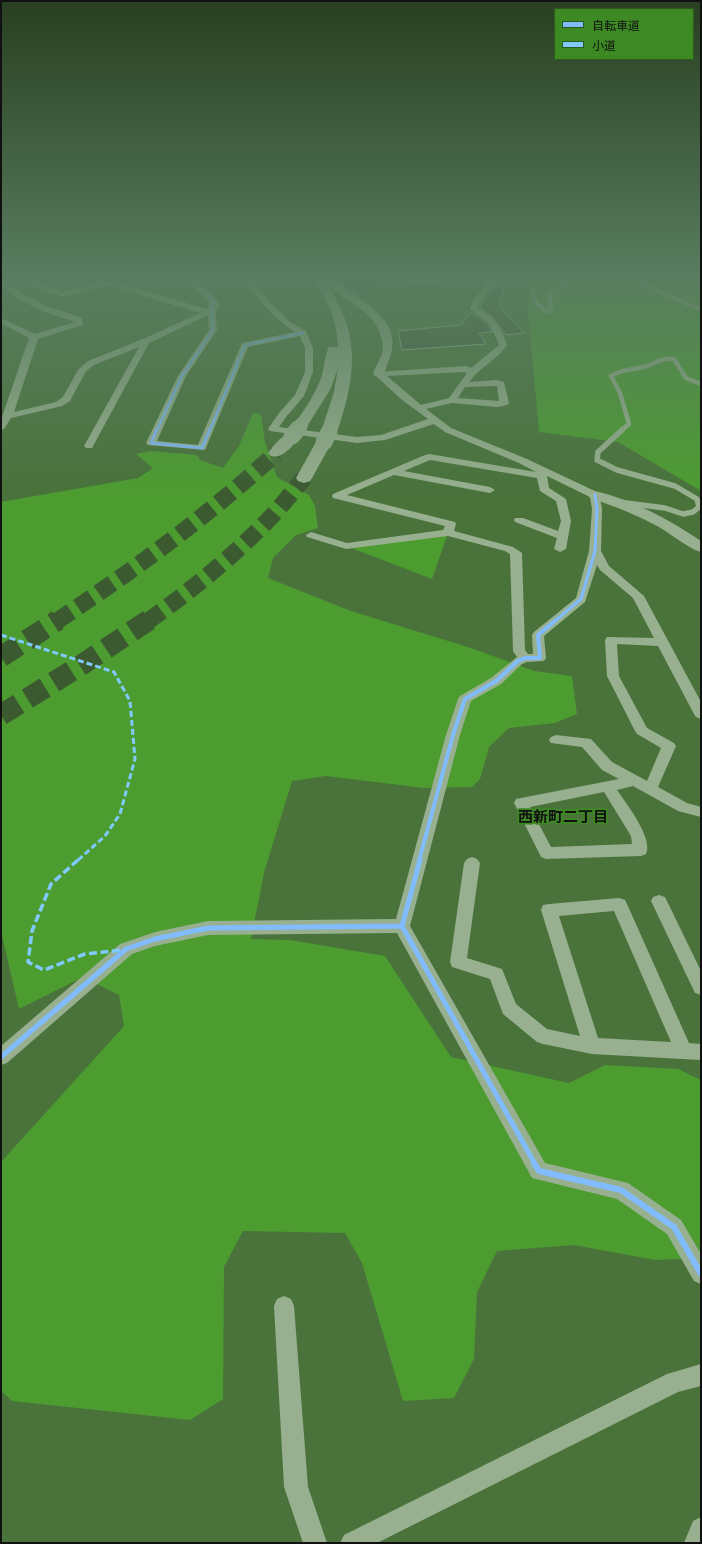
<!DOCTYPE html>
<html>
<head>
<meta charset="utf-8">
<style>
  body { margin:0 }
  #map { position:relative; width:702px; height:1544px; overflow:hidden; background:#49733b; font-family:Commissioner,"Noto Sans JP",sans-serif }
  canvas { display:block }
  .frame { position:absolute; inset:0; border:2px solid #111; pointer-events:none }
  .legend { position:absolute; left:554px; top:8px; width:140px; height:52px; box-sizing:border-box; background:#3d8a24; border:1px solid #2b5a1c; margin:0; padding:5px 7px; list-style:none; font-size:12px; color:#111 }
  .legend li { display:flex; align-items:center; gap:8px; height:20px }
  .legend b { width:20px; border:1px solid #2b5a1c }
</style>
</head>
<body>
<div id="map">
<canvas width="702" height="1544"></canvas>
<div class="frame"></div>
<ul class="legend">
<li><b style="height:5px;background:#80bcff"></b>自転車道</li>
<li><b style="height:5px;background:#80caff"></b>小道</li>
</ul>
</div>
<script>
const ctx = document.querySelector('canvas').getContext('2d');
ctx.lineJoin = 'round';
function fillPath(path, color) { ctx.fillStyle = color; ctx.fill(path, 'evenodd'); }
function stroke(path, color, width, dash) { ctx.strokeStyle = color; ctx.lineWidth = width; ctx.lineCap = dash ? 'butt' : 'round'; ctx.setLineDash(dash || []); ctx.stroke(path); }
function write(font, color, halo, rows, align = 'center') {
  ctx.font = font + ' Commissioner,"Noto Sans JP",sans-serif'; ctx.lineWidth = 3.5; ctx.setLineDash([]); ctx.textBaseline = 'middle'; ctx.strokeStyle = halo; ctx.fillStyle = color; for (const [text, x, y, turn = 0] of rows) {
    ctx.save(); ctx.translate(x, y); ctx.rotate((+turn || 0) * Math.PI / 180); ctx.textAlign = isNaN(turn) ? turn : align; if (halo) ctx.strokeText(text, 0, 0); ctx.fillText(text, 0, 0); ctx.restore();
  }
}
fillPath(new Path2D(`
  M544,278H701V491L618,442L539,432L526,288L533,282Z
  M253,413L261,414L265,442L277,477L309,495L315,506L318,528L296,535L273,558L268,578L351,611L471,648L534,671L572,676L577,714L555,723L509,728L489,747L480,779L472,787L424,788L326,776L292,781L264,873L251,939L290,940L385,956L451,1057L569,1083L605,1065L678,1069L701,1080V1258L655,1260L574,1245L497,1251L477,1292L474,1359L454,1398L403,1401L362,1263L345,1233L243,1231L224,1267L223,1399L190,1420L12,1401L1,1391V1162L124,1026L119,995L83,977L19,1009L1,931V502L138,478L153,468L136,454L151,451L197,455L200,460L223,468L239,446Z
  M448,533L432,579L346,546Z`), '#4c9c30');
stroke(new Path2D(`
  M497,280L506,278
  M488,282L476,294L469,309L490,326L496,342`), '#2f6b1c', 2.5);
const building = new Path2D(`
  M350,278H389L390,280L357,295L340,281Z
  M494,286H505L499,306L524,333L506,335L494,319L480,307L482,301Z
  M471,312L489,326L492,332L479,333L486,344L402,350L398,331L461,325Z`);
fillPath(building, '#435a3c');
stroke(building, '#9eb696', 1);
stroke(new Path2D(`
  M57,621C134,570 208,516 276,453
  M148,621C192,590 235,555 272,516C283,504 293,491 304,478`), '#3b5a30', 17, [17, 8]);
stroke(new Path2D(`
  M1,657L58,620
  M1,715L83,664L149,620`), '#3b5a30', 21, [21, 10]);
stroke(new Path2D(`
  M452,282H469`), '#98b08f', 1.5, [1, 2]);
stroke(new Path2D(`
  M544,278L532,290L536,303L547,312L551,309L550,293L564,283L580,278
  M627,278L646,285L701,310
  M622,430L629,424L620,393L611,376C622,369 632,370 644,367C655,364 662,357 674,359L686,378L701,384`), '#98b08f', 4.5);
stroke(new Path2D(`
  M623,429L598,452L597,460L617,470L675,486L697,499L699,507L693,512L683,514L665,508L626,503`), '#98b08f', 5.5);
fillPath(new Path2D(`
  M24,278H32L37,282L63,292L100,283L88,278H100L207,309L215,308L217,330L186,376L157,441L198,445L242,343L295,332C274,319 258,299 244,278H252L270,302L289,321L306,331L313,348V372L304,396L286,417L279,427L357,437L381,435L428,419L401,399L376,376L375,374L376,372L466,366L471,368L499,345L490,325L470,309L473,300L485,285L475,284L474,282C477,280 519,278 527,278L523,280L493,285L481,300L478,308C494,318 502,328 507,345C497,360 480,367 469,382L497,380L504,382L509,403L507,405L497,407L452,403L426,409L451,428L527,459L599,493L602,509L601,551L609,566L644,596L701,702V719L696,717L694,714L658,646L617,644L619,676L647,728L674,743L676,746L658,787L687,803L701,807V817L678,811L633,786L617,790C626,803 654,839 646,854L641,856L546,859L541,857L514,803L516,799L521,798L619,779L602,770L582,747L551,743L549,740L551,737L556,735L591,739L612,762L647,781L661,748L637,734L635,731L607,676L605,640L607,637L654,638L633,598L600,570L597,565L585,602L544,636L546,658L544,661L527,662L522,664L501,684L471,701L460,735L410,926L545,1163L628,1183L681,1220L701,1254V1284L694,1281L667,1234L617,1199L532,1178L397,933L208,935L155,946L132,954L7,1063L1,1065V1046L120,944L155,932L208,921L396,919L446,735L458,699L460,696L491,678L517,657L513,651L510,554L505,551L448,536L346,549L307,537L306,535L311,532L347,543L443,530L445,526L333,498L332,496L333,494L425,455L429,454L536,472L519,463L445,432L434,424L385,440L357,443L270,431L268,429L279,413L295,395L305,372V348L300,336L248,347L205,450L148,445L146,443L178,376L209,330L208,315L149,343L92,448H86L84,446L139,347L94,365L86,371L70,401L62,406L11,418L4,429L1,430V420L29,338L1,323V318L35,334L75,322L42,311L17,298L1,285V279L23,294L48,307L81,317L83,323L82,325L38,339L14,412L56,402L63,397L78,370L88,361L143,339L200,313L108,285L63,297L31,286ZM465,372L467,373L449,398L421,405L387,376ZM497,386L499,401L458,398L465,387ZM430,460L537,478L540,491L556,501L561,521L558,531L523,518H515L514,520L515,522L557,538L554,549L560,552L566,549L571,521L566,499L549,488L547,476L590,497L592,509L589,551L576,598L534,632L532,635L533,654H528L525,650L522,553L513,547L454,531L456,524L455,522L347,495L394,475L490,493L495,490L490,487L404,471ZM604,792L631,836L632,844L551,847L530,807Z
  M390,278L443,280L447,282L443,284C430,284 400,285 390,278Z
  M472,857L477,859L480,863L467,958L502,969L516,1004L547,1029L580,1036L541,910L543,905L549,904L619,898L625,900L627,904L689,1043L701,1044V1060L592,1054L543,1044L537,1042L503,1014L490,979L452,967L450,962L464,863L467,859ZM614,911L671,1042L598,1038L559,916Z
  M659,895L665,897L701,971V995L695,993L651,901L653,897Z
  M284,1296L291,1299L294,1306L308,1487L327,1543H303L284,1487L274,1306L277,1299Z
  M701,1364V1386L678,1392L377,1543H340L344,1535L667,1374Z
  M701,1517V1543H684L693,1521Z`), '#98b08f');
fillPath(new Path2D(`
  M185,278H196L214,295L219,304L216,312H208L207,310L209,304L206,299Z
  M323,278C338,278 341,285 352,293C379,311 404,330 387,365C386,369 385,373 383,376H375L373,374C375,365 383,357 383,348C382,310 342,304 323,278Z
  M595,491C633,500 669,519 701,541V552C689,549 671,534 659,527C637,515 614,506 590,498L588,495L590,492Z`), '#98b08f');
fillPath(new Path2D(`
  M309,278H321C362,328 357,374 337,432L334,435L329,437L324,435L321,432L334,392L338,368L330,390L306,428L301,429L296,428L294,425C304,410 315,395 321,378C324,369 325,354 329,347H338C337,329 333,311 323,296C319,289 313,284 309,278Z
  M292,431L297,433L300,436C293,446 283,459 271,456L268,453C274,445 283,434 292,431Z
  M324,437L329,439L332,442L312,478L310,481L304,483L298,481L296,478L316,442L319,439Z`), '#97af8f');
stroke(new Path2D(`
  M297,430L301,425`), '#97af8f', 14);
stroke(new Path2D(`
  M292,436L298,429
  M324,442L329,432`), '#97af8f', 17);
stroke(new Path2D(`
  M1,635L114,672L130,701L135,759L120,814L105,836L77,861`), '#80caff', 3, [6, 3]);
stroke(new Path2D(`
  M78,860L51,884L32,931L28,962L44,970L85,954L123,950`), '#80caff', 3.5, [8, 3.5]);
stroke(new Path2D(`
  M157,430L182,376L213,330L212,310L214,304L210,297L190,278
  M210,430L245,345L303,333`), '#80bcff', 2.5);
stroke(new Path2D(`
  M157,429L151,443L202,448L210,429
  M555,621L581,599L595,551L597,509L595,495`), '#80bcff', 3);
stroke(new Path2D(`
  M419,861L453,735L465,699L496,681L518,661L525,658H540L538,635L556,620`), '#80bcff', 4);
stroke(new Path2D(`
  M420,860L402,926L535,1164
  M1,1057L126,949L155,939L208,928L402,926`), '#80bcff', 5);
stroke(new Path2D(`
  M534,1163L539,1171L621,1190L674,1227L701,1274`), '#80bcff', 6);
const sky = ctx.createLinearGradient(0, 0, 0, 494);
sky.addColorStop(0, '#283f20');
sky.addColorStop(0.56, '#597d60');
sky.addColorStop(1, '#597d6000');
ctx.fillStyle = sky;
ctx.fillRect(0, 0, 702, 494);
write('bold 15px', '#111', '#3d8a24', [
  ["西新町二丁目",563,817]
]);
</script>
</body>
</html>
